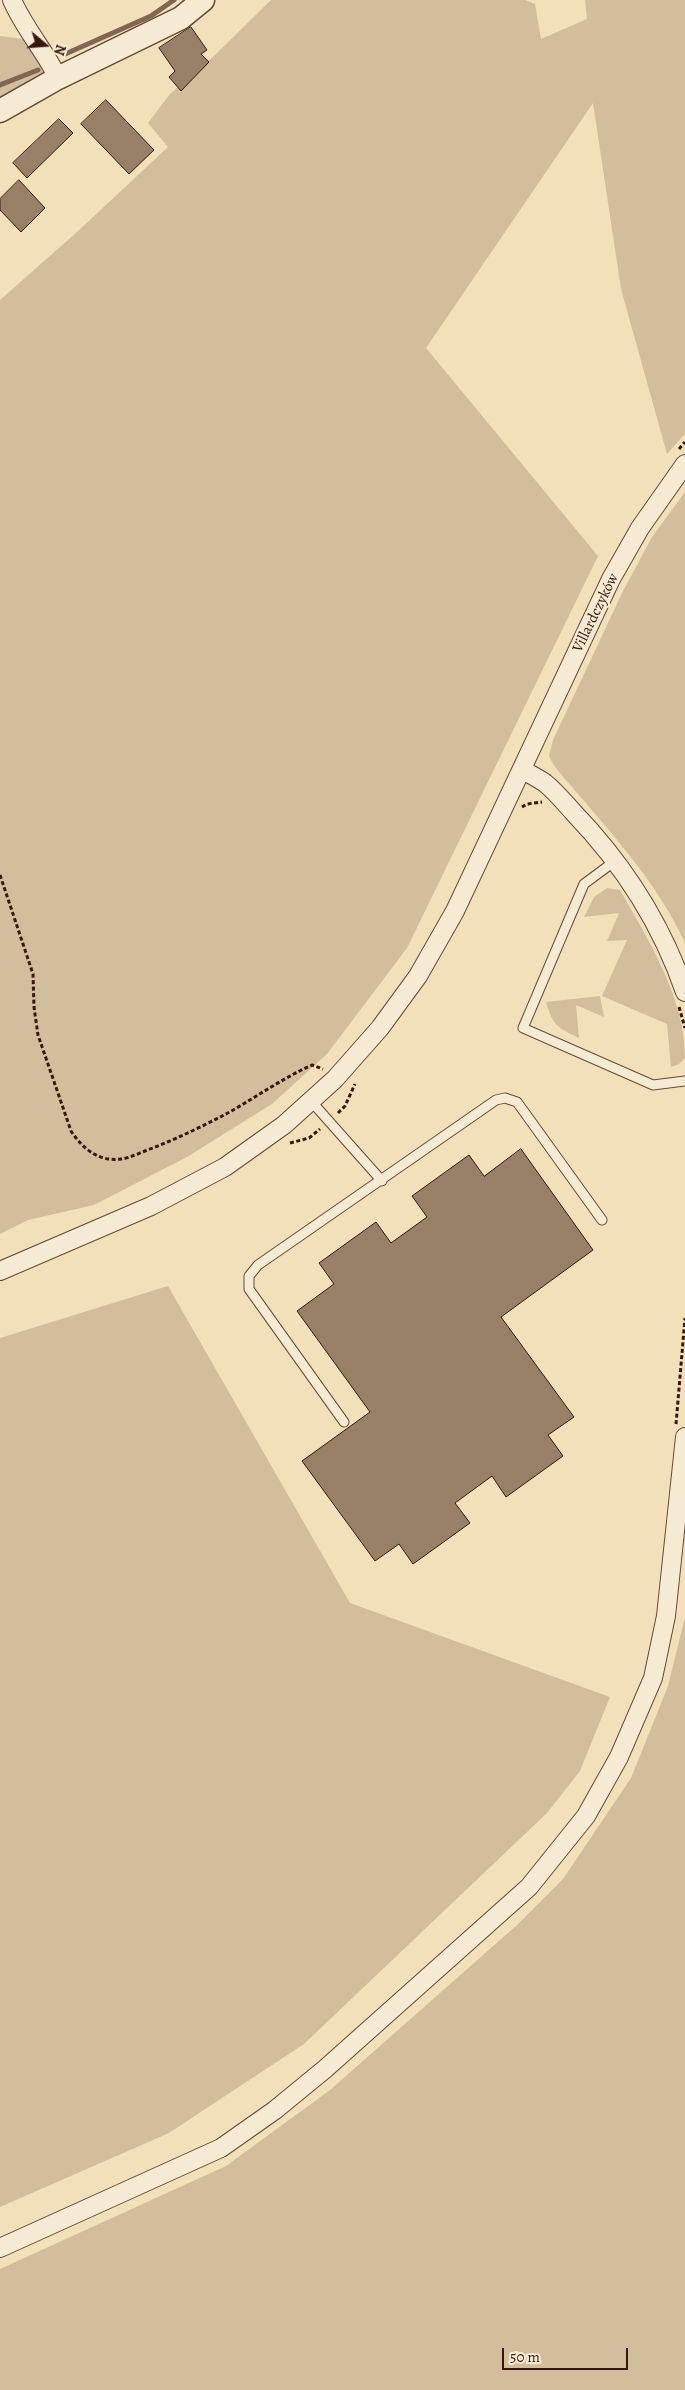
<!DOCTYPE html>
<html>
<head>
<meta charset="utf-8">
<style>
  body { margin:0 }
  #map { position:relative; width:685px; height:2390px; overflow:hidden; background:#f1e0ba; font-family:Alegreya,serif }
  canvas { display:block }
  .north { position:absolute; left:20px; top:20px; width:50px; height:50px; -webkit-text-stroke:4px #f6ebd2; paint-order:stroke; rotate:108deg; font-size:14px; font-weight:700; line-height:20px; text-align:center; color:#38180d }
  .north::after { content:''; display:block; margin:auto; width:18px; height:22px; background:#38180d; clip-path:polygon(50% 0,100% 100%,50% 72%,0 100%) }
  .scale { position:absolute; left:502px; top:2348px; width:126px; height:22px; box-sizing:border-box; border:2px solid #38180d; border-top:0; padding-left:6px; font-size:15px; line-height:18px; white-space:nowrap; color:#38180d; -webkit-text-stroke:4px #f6ebd2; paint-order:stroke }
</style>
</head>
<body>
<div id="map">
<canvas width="685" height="2390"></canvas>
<div class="north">N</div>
<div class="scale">50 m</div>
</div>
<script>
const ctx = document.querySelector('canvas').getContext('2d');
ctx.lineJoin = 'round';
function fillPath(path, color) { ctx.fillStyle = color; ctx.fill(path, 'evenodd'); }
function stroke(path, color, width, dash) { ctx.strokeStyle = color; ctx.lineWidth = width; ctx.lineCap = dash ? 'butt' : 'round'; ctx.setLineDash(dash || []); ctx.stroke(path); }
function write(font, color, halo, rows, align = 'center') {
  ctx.font = font + ' Alegreya,serif'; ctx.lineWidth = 4.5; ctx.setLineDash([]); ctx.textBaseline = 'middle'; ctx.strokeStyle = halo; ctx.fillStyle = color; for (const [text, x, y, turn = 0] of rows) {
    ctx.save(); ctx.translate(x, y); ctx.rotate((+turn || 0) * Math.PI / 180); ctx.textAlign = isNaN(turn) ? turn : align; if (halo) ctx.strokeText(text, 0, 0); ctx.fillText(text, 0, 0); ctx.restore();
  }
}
fillPath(new Path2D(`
  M271,0H525L535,4L541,39L587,19L585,0H685V434L667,454L621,289L593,103L426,348L598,556L407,948L327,1054L272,1104L187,1157L94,1205L28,1220L0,1234V300L77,232L168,147L148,123L170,94L215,55Z
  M0,36L24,39L34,51L45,76L0,99Z
  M685,492V943C656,878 600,821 555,767L549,756L553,740L623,591L652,537Z
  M607,888L620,890C649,941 685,998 685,1058L679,1064L671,1067L667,1024L602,996L627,940L607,941L619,913L584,917L594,897Z
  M600,996L604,1017L576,1005L579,1038C558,1028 553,1026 546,1002Z
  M168,1286L350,1603L610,1697L580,1771L547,1813L304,2044L169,2133L0,2207V1338Z
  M685,1617V2390H0V2269L226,2166L330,2090L517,1925L563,1879L631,1778L668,1686Z`), '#d2be9d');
stroke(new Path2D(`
  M63,55L151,16L174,0
  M0,85L38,70`), '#816751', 5);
const building = new Path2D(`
  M191,27L207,50L201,54L209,62L181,91L169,77L175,71L159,48Z
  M106,100L154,150L129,174L81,124Z
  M59,119L73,133L27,178L13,163Z
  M19,180L45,208L21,232L0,210V199Z
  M521,1149L593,1250L501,1317L574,1417L548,1435L563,1456L506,1497L492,1476L455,1503L470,1523L413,1564L399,1544L375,1561L302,1461L370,1412L297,1311L334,1284L319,1263L376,1222L391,1243L427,1217L412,1196L469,1155L484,1176Z`);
fillPath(building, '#988067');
stroke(building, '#38180d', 1);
const service = new Path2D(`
  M615,861L584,884L523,1028L653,1085L685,1081
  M311,1101L382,1181
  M344,1422L249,1289V1276L258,1265L496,1100L505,1098L517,1102L602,1220`);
const minor = new Path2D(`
  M12,0C24,28 45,51 58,78
  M522,769C529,774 538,778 545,783C555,791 565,803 574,813C623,864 662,925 685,992
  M0,1271L151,1206L225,1167L284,1125L335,1079L380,1028L418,976L455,911L611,579L640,528L685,464
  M0,2248L221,2148L275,2110L325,2069L529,1887L586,1816L619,1757L653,1678L666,1616L685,1437`);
const tertiary = new Path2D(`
  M0,111L58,78L181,18L203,0`);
stroke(service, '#664a38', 11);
stroke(minor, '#664a38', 20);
stroke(tertiary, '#664a38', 25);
stroke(new Path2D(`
  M679,449L685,442
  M522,807L527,804L542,802
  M0,875L33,974L34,1007L38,1035L71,1131C83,1149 99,1162 121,1159C131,1158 143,1151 153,1148C178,1138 203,1126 226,1114C255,1098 281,1079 312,1065L323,1069
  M679,1007L685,1028
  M338,1113L345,1106L355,1084
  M290,1143L309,1138L320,1129
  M676,1424L685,1318`), '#38180d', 3, [4, 2.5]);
stroke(service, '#f6ebd2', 9);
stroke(minor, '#f6ebd2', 18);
stroke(tertiary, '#f6ebd2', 22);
write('15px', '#38180d', '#f6ebd2', [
  ["Villardczyków",596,613,-64]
]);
</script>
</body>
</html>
